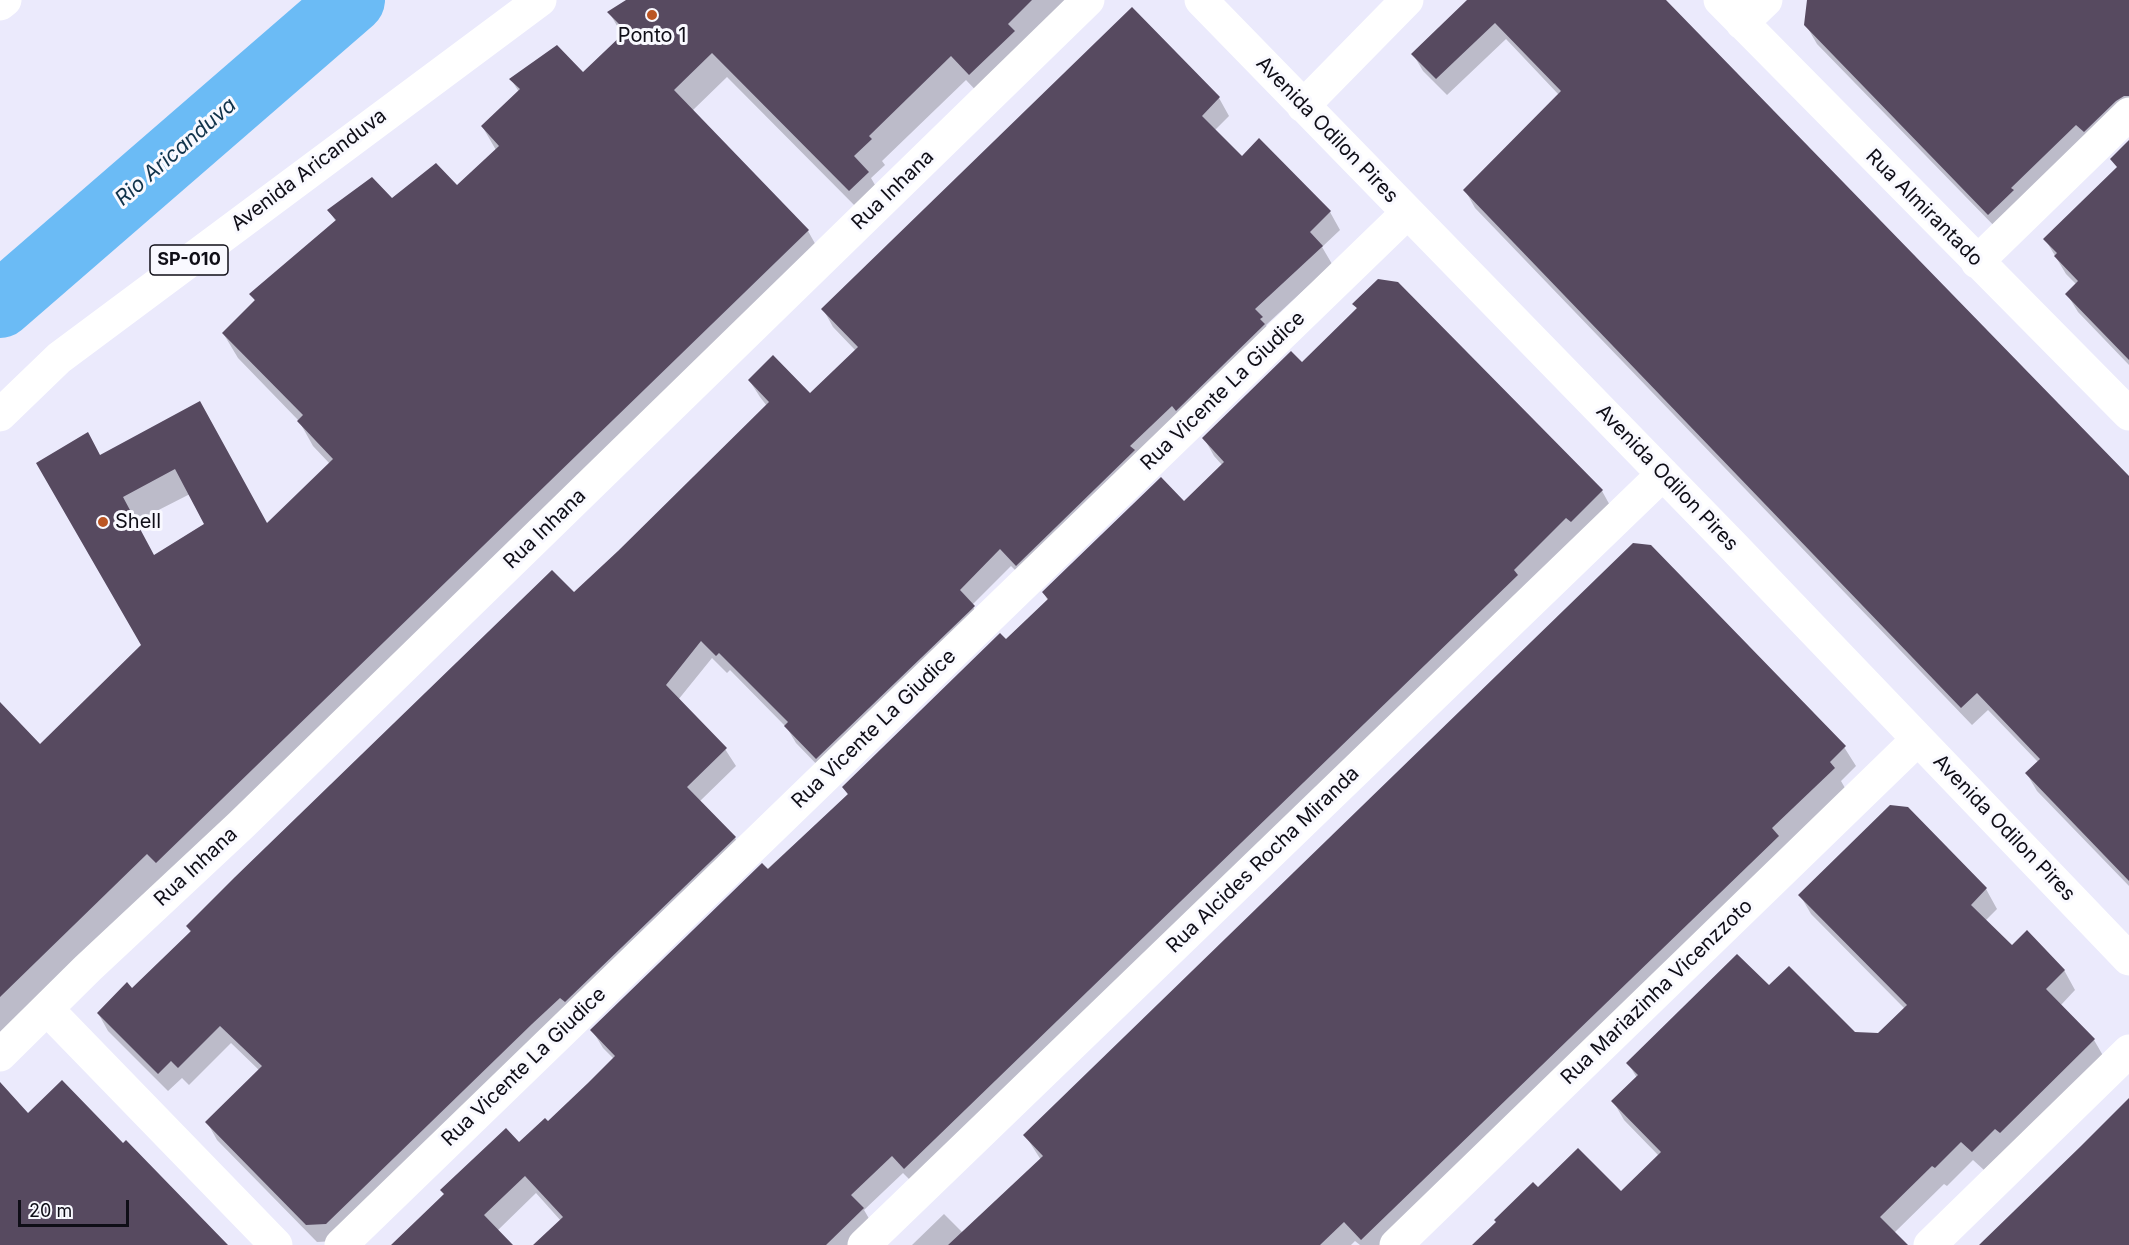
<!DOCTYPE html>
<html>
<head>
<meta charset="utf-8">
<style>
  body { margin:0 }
  #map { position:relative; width:2129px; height:1245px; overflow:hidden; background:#ebeafc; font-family:Inter,sans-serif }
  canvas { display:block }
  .scale { position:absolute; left:18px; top:1200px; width:111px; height:27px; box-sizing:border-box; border:3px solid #0f0e17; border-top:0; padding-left:8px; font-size:18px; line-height:21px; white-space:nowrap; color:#0f0e17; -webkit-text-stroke:4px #f9f9ff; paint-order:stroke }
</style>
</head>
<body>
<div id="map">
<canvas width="2129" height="1245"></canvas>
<div class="scale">20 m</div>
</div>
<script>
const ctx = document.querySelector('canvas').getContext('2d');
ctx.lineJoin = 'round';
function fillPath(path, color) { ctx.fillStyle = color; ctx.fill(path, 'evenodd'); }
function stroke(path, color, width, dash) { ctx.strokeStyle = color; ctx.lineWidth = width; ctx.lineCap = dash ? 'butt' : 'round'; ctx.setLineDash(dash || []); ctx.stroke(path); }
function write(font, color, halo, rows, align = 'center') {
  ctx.font = font + ' Inter,sans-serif'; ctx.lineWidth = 6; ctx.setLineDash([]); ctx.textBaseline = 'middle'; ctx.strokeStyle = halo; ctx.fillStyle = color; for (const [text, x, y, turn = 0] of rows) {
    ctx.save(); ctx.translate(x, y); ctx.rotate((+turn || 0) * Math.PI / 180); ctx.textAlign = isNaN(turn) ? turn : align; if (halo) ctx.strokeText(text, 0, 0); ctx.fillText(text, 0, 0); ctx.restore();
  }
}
fillPath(new Path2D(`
  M629,0H1071L984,99L966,80L882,161L885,165L871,178L882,197L864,215L727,77L692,111L808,231L822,256L0,1036V705L40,746L143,645L100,457L199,403L267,525L330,464L313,446L299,421L238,358L223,333L255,301L251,294L336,222L329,210L392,200L457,187L496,150L482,126L519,92L511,79L583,74L623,36L609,12ZM190,494L206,524L154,557L135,522Z
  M1469,0H1664L2129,478V886L2037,791L2027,774L2038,762L1988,710L1972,725L1475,208L1465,190L1559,95L1506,39L1447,95L1423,71L1413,54Z
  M1815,0H2129V107L2000,232L1817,44L1806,25Z
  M1132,9L1219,98L1229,116L1214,131L1242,158L1259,140L1330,212L1340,230L1322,247L1332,264L1266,325L1272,335L1027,582L1011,566L972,605L983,624L827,775L796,743L787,728L730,670L727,673L712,658L678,700L725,749L736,766L699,802L735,838L745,855L335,1241L317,1242L217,1140L207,1122L260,1071L231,1043L189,1085L182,1078L168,1091L108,1031L98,1013L132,990L191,933L187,926L574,595L767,406L760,397L749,380L810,395L856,351L833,327L823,309Z
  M2129,158V365L2078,312L2067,294L2077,285L2066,274L2045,239Z
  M1354,304L1602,491L1612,509L916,1186L903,1173L864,1210L874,1227L855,1245H535L561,1221L536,1193L497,1231L511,1245H393L519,1144L548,1124L614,1059L603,1048L592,1030L848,795L843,787L1048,601L1044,593L1184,503L1223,466L1214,456L1204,438L1302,364L1357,309Z
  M1844,747L1856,766L1841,781L1845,788L1386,1245H1360L1355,1241L1351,1245H912L944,1214L963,1233L1041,1160L1025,1135Z
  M1908,809L1986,889L1997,909L1985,921L2012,947L2064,970L2075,990L2060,1006L2094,1040L2105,1059L1984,1170L1973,1160L1947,1186L1944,1184L1894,1233L1902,1245H1474L1538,1189L1621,1193L1659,1156L1624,1120L1613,1101L1637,1078L1628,1063L1769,988L1854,1034L1879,1035L1905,1009L1811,914L1800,895Z`), '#0003');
stroke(new Path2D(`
  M0,305L352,0`), '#6bbbf5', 66);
fillPath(new Path2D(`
  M626,0H1032L1008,24L1015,31L969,75L951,56L869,136L872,139L854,156L869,172L849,191L712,53L674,90L809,230L156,863L147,854L0,997V702L40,744L141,645L36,463L88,432L100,455L200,401L267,523L333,459L297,421L303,415L222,333L255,300L249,294L336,220L327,210L372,177L392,198L436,163L457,185L499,146L481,126L520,89L509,79L557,45L583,72L626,31L607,12ZM175,469L204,524L154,555L123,497Z
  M1467,0H1666L2129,476V881L2025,773L2040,759L1977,693L1961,708L1463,190L1561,91L1495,23L1436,79L1411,54Z
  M1807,0H2129V96H2124L2116,101L2084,132L2076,125L2011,188L2014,190L1988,215L1804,25Z
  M1132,7L1220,97L1202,116L1242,156L1259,138L1331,211L1310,232L1323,246L1255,309L1263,317L1260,319L1265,324L1176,411L1172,406L1130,446L1135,450L1016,566L1000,549L960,590L975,606L816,759L784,726L788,722L719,653L716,656L701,641L666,685L727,748L687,787L736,837L565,1002L560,998L532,1024L326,1224L306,1225L205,1122L262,1066L220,1026L178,1068L171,1061L158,1074L97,1013L127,982L132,988L191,931L186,926L235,877L552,570L574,592L618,551L769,402L748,380L773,355L810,393L858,347L821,309Z
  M2129,140V360L2065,294L2078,281L2054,256L2057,253L2043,239L2117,167L2110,159Z
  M1378,279L1398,282L1603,490L1571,522L1566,518L1514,570L1518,575L904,1169L892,1156L851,1195L864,1208L826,1245H533L563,1217L525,1176L484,1215L513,1245H391L444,1194L440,1190L506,1128L519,1142L545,1118L548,1121L588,1083L615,1056L590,1030L762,863L768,869L848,794L842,787L1000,633L1006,639L1048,599L1042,592L1161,477L1184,501L1224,462L1202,438L1291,351L1302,362L1357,308L1352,304Z
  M1633,543L1651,545L1846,746L1830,762L1835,768L1772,828L1779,836L1361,1240L1344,1222L1320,1245H948L1043,1156L1023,1135Z
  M1890,805L1908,807L1987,888L1971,905L2012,945L2027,930L2065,970L2046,989L2095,1039L2000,1133L1995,1129L1972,1152L1961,1142L1935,1168L1932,1166L1880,1217L1908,1245H1472L1496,1222L1494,1220L1533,1182L1538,1187L1578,1148L1621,1191L1661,1152L1611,1101L1638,1075L1626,1063L1737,954L1769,985L1789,966L1855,1032L1878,1033L1907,1005L1798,895Z
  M62,1080L123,1143L126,1140L228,1245H0V1082L28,1113Z
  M2129,1098V1245H1979L2081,1146Z`), '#574a60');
stroke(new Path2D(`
  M1201,0L1733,546L2129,959
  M1720,0L2129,414
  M1742,23L1766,0
  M1303,106L1407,0
  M1977,262L2129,114
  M47,1009L276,1245
  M0,1055L88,968L241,825L1088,0
  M341,1245L1407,213
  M864,1245L1663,474
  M1396,1245L1918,739
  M1930,1245L2129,1051`), '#fff', 33);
stroke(new Path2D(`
  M0,4L5,0
  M0,415L59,358L540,0`), '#fff', 33);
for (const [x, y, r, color] of [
  [652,15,6,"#bb5624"],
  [103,522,6,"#bb5624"]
]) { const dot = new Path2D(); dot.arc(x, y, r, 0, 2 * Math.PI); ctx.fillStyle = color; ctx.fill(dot); stroke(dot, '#f9f9ff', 2); }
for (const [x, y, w] of [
  [189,260,78]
]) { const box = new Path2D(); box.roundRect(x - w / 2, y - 15, w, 30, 4.5); ctx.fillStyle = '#f9f9ff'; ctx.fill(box); stroke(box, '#0f0e17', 1.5); }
write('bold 18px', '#0f0e17', null, [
  ["SP-010",189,260]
]);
write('20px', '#0f0e17', '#f9f9ff', [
  ["Ponto 1",652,36],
  ["Shell",115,522,"left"]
]);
write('20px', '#0f0e17', '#f9f9ff', [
  ["Avenida Odilon Pires",1327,130,46],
  ["Avenida Aricanduva",309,170,-37],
  ["Rua Inhana",893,190,-44],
  ["Rua Almirantado",1924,208,45],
  ["Rua Vicente La Giudice",1223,391,-44],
  ["Avenida Odilon Pires",1667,478,46],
  ["Rua Inhana",545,529,-44],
  ["Rua Vicente La Giudice",874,729,-44],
  ["Avenida Odilon Pires",2004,828,46],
  ["Rua Alcides Rocha Miranda",1263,860,-44],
  ["Rua Inhana",196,867,-43],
  ["Rua Mariazinha Vicenzzoto",1657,992,-44],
  ["Rua Vicente La Giudice",524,1067,-44]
]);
write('italic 21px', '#11334b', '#f9f9ff', [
  ["Rio Aricanduva",176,152,-41]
]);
</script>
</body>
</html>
